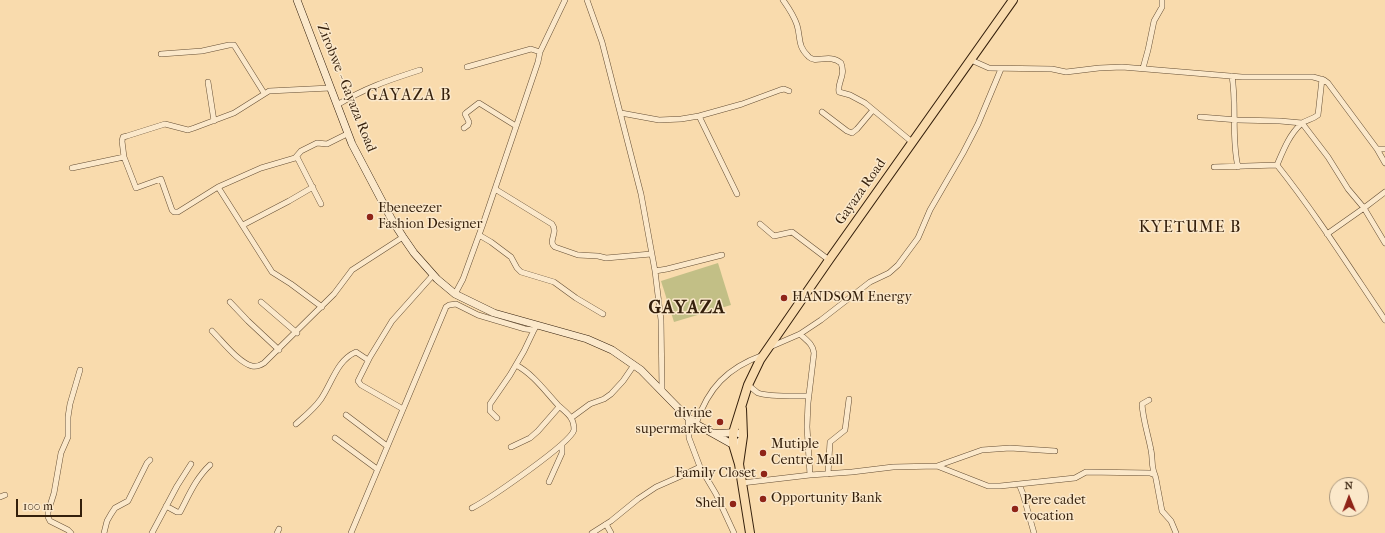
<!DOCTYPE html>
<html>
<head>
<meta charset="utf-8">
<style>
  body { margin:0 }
  #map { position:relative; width:1385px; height:533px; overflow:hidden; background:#f9dbad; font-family:"IM FELL French Canon",serif }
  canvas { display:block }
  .north { position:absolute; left:1329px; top:477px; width:40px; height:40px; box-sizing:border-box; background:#fbe8ca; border:1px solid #ab987e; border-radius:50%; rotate:359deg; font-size:11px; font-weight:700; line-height:16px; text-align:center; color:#341f0b }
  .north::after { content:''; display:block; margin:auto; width:14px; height:18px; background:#8f2418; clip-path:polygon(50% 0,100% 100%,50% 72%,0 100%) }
  .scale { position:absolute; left:16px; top:499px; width:66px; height:18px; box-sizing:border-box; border:2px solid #341f0b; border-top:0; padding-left:5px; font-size:12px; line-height:14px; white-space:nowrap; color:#341f0b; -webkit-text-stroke:3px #fbe8ca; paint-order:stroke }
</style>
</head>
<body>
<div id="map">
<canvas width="1385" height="533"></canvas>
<div class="north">N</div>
<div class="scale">100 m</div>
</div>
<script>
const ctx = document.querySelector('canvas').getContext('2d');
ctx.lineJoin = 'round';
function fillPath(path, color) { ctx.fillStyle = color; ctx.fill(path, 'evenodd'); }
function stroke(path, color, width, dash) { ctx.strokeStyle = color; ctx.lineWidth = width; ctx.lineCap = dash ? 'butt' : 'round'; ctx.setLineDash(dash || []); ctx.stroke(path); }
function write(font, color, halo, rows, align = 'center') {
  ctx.font = font + ' "IM FELL French Canon",serif'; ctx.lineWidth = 3; ctx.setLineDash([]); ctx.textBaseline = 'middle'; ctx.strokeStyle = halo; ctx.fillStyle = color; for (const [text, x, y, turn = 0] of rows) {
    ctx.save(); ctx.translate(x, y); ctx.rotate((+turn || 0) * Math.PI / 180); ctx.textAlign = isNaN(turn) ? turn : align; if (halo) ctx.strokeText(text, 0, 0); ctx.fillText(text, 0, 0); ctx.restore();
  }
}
fillPath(new Path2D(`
  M718,263L731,305L674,322L661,281Z`), '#c2bf86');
const street = new Path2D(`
  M587,0L602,42L641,194L655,271L661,320L662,390
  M783,0C788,7 794,16 797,25C801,38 797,46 809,57C816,64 829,53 841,63C846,76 837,82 839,92L850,95L865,103L912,142
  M161,54L202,51L229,45H234L264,93
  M971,60L989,68L1052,69L1066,72L1099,68L1122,67L1242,77H1313L1324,80L1328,83L1377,149H1385
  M467,67L531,49L540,52
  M1143,68L1148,50L1154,21L1162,7V0
  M1232,76C1237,106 1231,137 1238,167
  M208,82L214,121
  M337,105C365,88 389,80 420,70
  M822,112L847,131L852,133L857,129L873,110
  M621,113L659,120L681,119L699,116L742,104L780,90L784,89L789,91
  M699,116L737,194
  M1200,117L1238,120L1280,121L1302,123L1328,157L1348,189L1364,208L1385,243
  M464,128L468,125L469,122L465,114L466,113L479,103L516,126
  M1377,149L1385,163
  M124,157L136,188L161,179L172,210L174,212H178L218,187L261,168L295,158L301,151L317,143L327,144L347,134
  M297,157L321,204
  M1277,165C1283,151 1289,135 1301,124C1305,120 1312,120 1318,115L1322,79
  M1214,167L1277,165C1316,214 1350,268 1385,320
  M72,168L124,157L122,141L123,137L127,136L165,124L188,130L194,128L234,113L269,91L330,88
  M218,187L272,272L291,284L322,307
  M495,189L552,224C559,233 547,241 555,247L578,255L598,256L606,258L651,254
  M760,224L774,236L792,232L829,260
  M243,225L289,201L313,187
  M1327,234L1364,208L1385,192
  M479,235L491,242L511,257L517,268L521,272L554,282L576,298L603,314
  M655,271L667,269L722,255
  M455,294L463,279L483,224L538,62L540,52L565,0
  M230,302L248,321L279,350
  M261,302L297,333
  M212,331C222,341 239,363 252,366C257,367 261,365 264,363L334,294L352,270L403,237
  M800,334C806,340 813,344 814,353L808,403L807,427L810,475
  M770,347L800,334L821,320L870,282L889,273L898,265L918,238L930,210L963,153L978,124L1001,69
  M748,385C751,387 755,391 758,393C770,397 796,396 809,396
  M1149,400L1142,404C1143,420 1148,434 1151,450C1153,459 1151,467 1155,475
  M403,409L361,385L358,381L370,357L392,321L433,275
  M346,415L387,446
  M497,418L490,411V404L510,375L524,351L534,330
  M571,418L590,404L604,399L611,394L623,381L634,365
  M688,418L689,438L700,467L716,494L734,533
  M296,424C305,416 314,409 321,399C332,383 337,360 356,352L368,360
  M696,424C708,388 727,368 763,355
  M335,438L377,469
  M511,447L530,438L538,431L559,407
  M937,466L982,450L1010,448L1055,451
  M828,474L830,442L845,430L849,399
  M549,482L562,453V445
  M742,483L810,475L852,472L893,467L937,466L988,486H1000L1075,478L1086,472L1150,473L1155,475L1156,479L1162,511L1171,521L1176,533
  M1019,484L1023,494L1034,533
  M0,497L5,495
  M166,506L177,512H180C189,495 196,478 210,465
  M472,508C489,499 570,444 574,430C574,426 573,421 571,418C568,413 562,409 558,405C545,391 533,374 516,365
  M606,524L611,533
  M71,533L68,530L50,521L48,517V512L54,493L61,453L68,437V417L70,404L80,370
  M104,533L107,521L111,514L115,508L128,501L147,463L150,460
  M152,533L177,486L191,464
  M277,533L279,529
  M351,533L446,307L449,305L456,304L478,315L525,329L534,330L537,325
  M592,533L611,521L638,499L656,487L681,476L700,467`);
const secondary = new Path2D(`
  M297,0L352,144L392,220L403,237L414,253L437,279L455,294L494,313L587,339L612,350L641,370L684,414L696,424L730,443H738L742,439
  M714,433C723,435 735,430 742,435`);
const primary = new Path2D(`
  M742,409L743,436L739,464L750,533
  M739,464L733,444V433L748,385L760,360L829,260L1013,0`);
stroke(street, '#654e34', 6);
stroke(secondary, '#341f0b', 8);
stroke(primary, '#341f0b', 10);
stroke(street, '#fbe8ca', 5);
stroke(secondary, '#fbe8ca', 7);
stroke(primary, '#f9dbad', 8);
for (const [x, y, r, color] of [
  [370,217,4,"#8f2418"],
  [784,298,4,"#8f2418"],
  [720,422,4,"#8f2418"],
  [763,453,4,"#8f2418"],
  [764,474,4,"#8f2418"],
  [763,499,4,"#8f2418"],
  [733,504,4,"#8f2418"],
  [1015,509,4,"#8f2418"]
]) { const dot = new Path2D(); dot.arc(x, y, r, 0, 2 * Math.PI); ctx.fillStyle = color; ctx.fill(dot); stroke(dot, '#fbe8ca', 1.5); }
write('14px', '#341f0b', '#fbe8ca', [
  ["Zirobwe - Gayaza Road",346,88,68],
  ["Gayaza Road",861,192,-55]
]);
write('14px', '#341f0b', '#fbe8ca', [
  ["Ebeneezer",378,209],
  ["Fashion Designer",378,225],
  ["HANDSOM Energy",792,298],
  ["divine",712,414,"right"],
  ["supermarket",712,430,"right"],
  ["Mutiple",771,445],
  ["Centre Mall",771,461],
  ["Family Closet",756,474,"right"],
  ["Opportunity Bank",771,499],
  ["Pere cadet",1023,501],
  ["vocation",1023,517],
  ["Shell",725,504,"right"]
], 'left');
ctx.letterSpacing = '1px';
write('16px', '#341f0b', '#fbe8ca', [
  ["GAYAZA B",409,96],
  ["KYETUME B",1190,228]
]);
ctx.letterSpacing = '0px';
ctx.letterSpacing = '1px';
write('bold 18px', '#341f0b', '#fbe8ca', [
  ["GAYAZA",687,309]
]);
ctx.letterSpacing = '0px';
</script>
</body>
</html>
